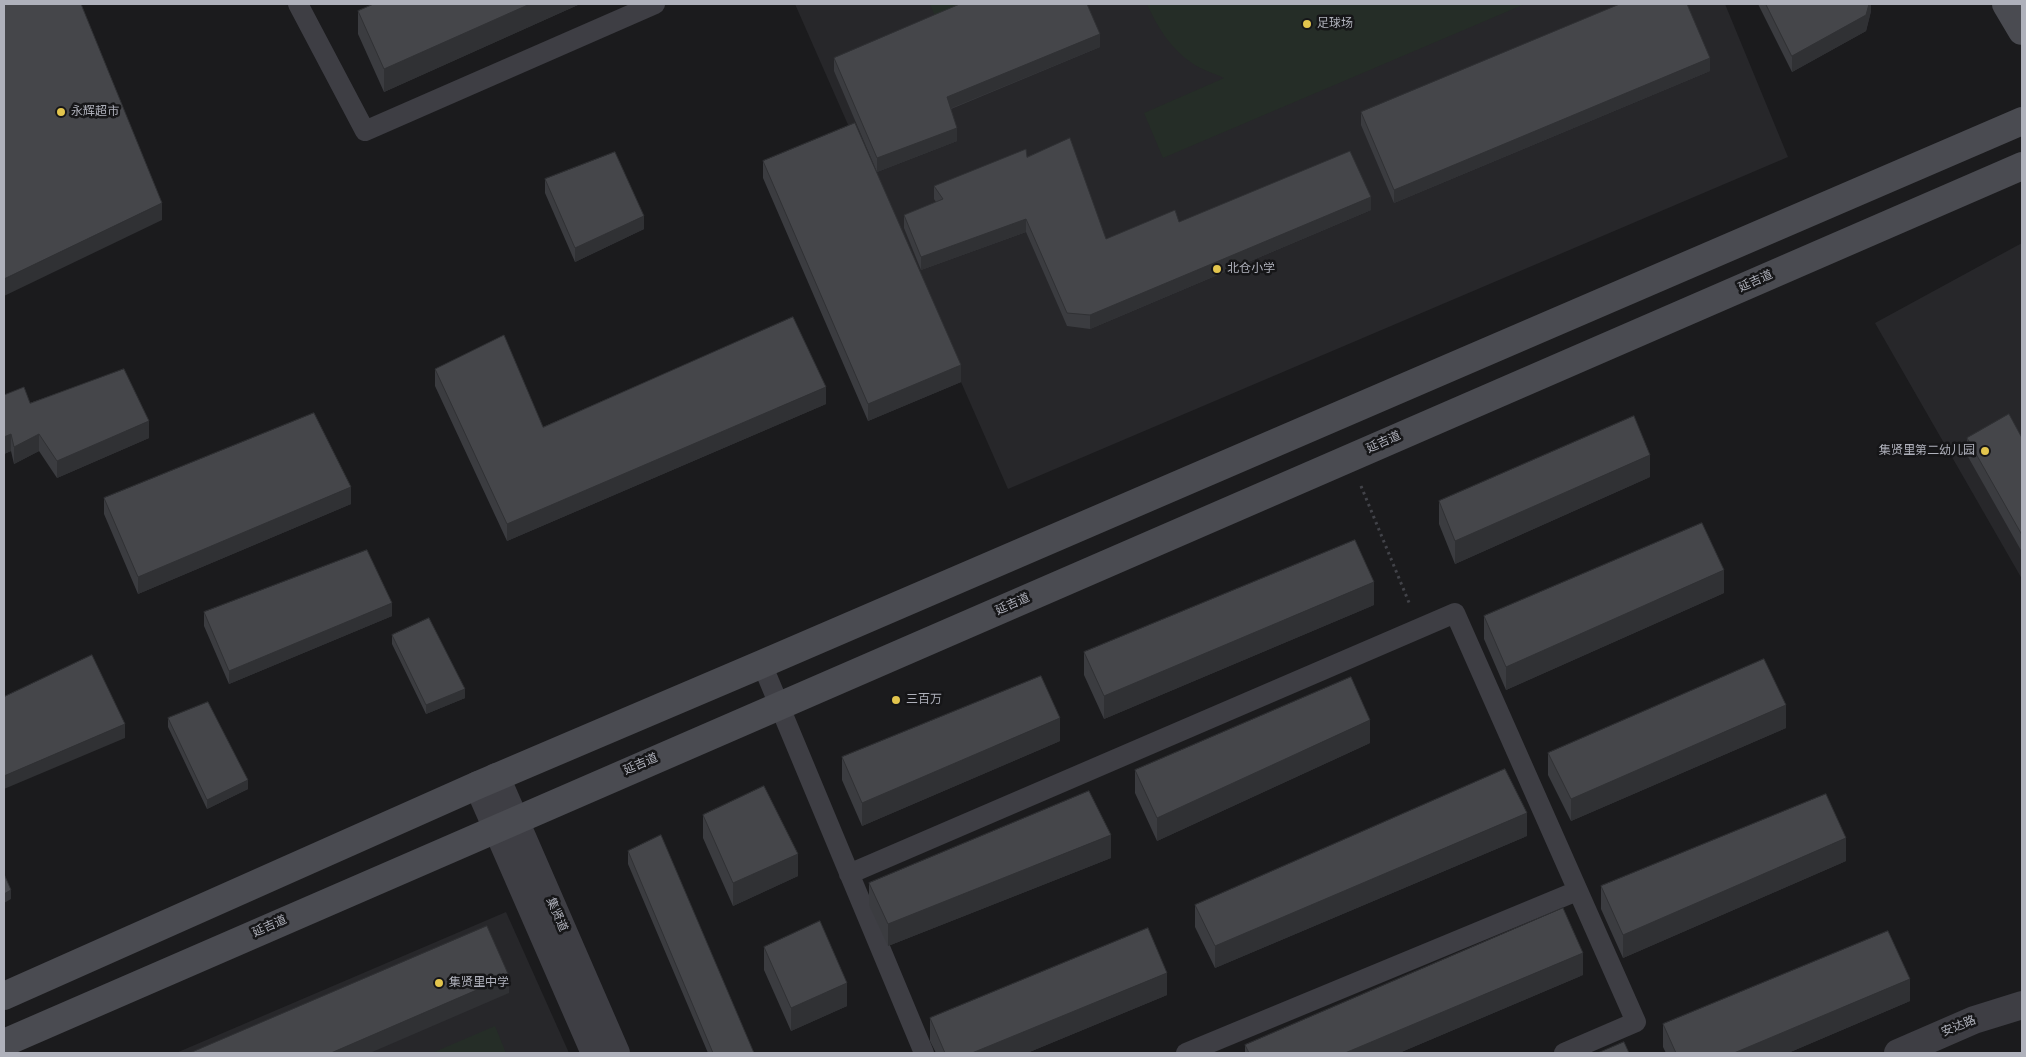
<!DOCTYPE html>
<html>
<head>
<meta charset="utf-8">
<style>
  body { margin:0 }
  #map { position:relative; width:2026px; height:1057px; overflow:hidden; background:#1b1b1d; font-family:"Source Sans 3",sans-serif }
  canvas { display:block }
  .frame { position:absolute; inset:0; border:5px solid #afb1bb; pointer-events:none }
</style>
</head>
<body>
<div id="map">
<canvas width="2026" height="1057"></canvas>
<div class="frame"></div>
</div>
<script>
const ctx = document.querySelector('canvas').getContext('2d');
ctx.lineJoin = 'round';
function fillPath(path, color) { ctx.fillStyle = color; ctx.fill(path, 'evenodd'); }
function stroke(path, color, width, dash) { ctx.strokeStyle = color; ctx.lineWidth = width; ctx.lineCap = dash ? 'butt' : 'round'; ctx.setLineDash(dash || []); ctx.stroke(path); }
function write(font, color, halo, rows, align = 'center') {
  ctx.font = font + ' "Source Sans 3","Noto Sans SC",sans-serif'; ctx.lineWidth = 5; ctx.setLineDash([]); ctx.textBaseline = 'middle'; ctx.strokeStyle = halo; ctx.fillStyle = color; for (const [text, x, y, turn = 0] of rows) {
    ctx.save(); ctx.translate(x, y); ctx.rotate((+turn || 0) * Math.PI / 180); ctx.textAlign = isNaN(turn) ? turn : align; if (halo) ctx.strokeText(text, 0, 0); ctx.fillText(text, 0, 0); ctx.restore();
  }
}
fillPath(new Path2D(`
  M795,4H1725L1788,157L1008,489Z
  M2022,243V579L1875,323Z
  M506,912L569,1053H176Z`), '#27272a');
fillPath(new Path2D(`
  M930,4H978L937,21Z
  M1147,4H1525L1163,158L1144,113L1224,78C1214,73 1201,70 1192,63C1171,49 1157,27 1147,4Z
  M495,1026L506,1053H432Z`), '#252d27');
stroke(new Path2D(`
  M1361,486L1410,605`), '#424349', 3, [2.5, 4]);
stroke(new Path2D(`
  M298,4L365,131L655,4
  M762,664L924,1053
  M849,874L1455,613L1636,1022L1564,1053
  M1186,1053L1577,891`), '#3e3e44', 20);
stroke(new Path2D(`
  M1898,1053L1974,1020L2022,1005`), '#3e3e44', 28);
stroke(new Path2D(`
  M496,777L616,1053
  M478,785L595,1053`), '#3e3e44', 28);
stroke(new Path2D(`
  M2006,4L2022,31
  M4,996L478,785L762,664L2022,121
  M4,1043L2022,166`), '#4a4b51', 28);
fillPath(new Path2D(`
  M580,4L384,92L358,34V11Z
  M1758,4H1871V11L1866,31L1792,72Z
  M1100,47L951,109L957,141L877,172L834,71V58Z
  M1710,71L1394,203L1361,125V112Z
  M1027,157L1106,239L1179,222L1371,210L1090,329L1067,326L1026,232L921,270L904,228V215L936,202L934,199V186Z
  M763,161L961,382L868,421L763,178Z
  M545,179L644,229L575,262L545,193Z
  M435,369L543,427L826,404L507,541L435,386Z
  M4,395L30,403L149,438L57,478L39,451L14,464L11,451L4,454Z
  M1967,438H2022V552L1967,455Z
  M1650,477L1455,564L1439,524V501Z
  M104,498L351,504L138,594L104,514Z
  M1724,593L1506,690L1484,639V616Z
  M1374,605L1104,719L1084,675V652Z
  M204,612L392,616L229,684L204,626Z
  M392,635L465,698L426,714L392,644Z
  M168,718L248,789L207,809L168,727Z
  M1786,728L1571,821L1548,775V753Z
  M1060,741L862,826L842,780V757Z
  M1370,743L1157,841L1135,793V770Z
  M703,815L798,876L733,906L703,838Z
  M1527,836L1215,968L1195,927V905Z
  M628,851L754,1053H708L628,864Z
  M1111,858L888,946L869,905V883Z
  M1846,861L1623,958L1601,909V886Z
  M764,947L847,1006L791,1031L764,970Z
  M1583,975L1399,1053H1245V1045Z
  M1167,995L1027,1053H936L930,1041V1018Z
  M1910,1001L1788,1053H1666L1663,1047V1024Z`), '#3b3c40');
fillPath(new Path2D(`
  M530,4H580L384,92V69Z
  M1869,4H1871V11L1866,31L1792,72V56Z
  M1100,34V47L947,110V97Z
  M1710,58V71L1394,203V190Z
  M957,128V141L877,172V158Z
  M1371,197V210L1090,329V315Z
  M162,203V220L4,296V279Z
  M644,216V229L575,262V248Z
  M1026,219V232L921,270V257Z
  M961,365V382L868,421V404Z
  M826,387V404L507,541V524Z
  M149,421V438L57,478V461Z
  M11,434V451L4,454V437Z
  M39,434V451L14,464V447Z
  M1650,455V477L1455,564V541Z
  M351,487V504L138,594V577Z
  M1724,570V593L1506,690V667Z
  M1374,582V605L1104,719V696Z
  M392,603V616L229,684V671Z
  M465,689V698L426,714V705Z
  M1786,705V728L1571,821V799Z
  M1060,718V741L862,826V803Z
  M1370,720V743L1157,841V818Z
  M125,724V738L4,789V776Z
  M248,780V789L207,809V800Z
  M1527,813V836L1215,968V946Z
  M1111,835V858L888,946V924Z
  M1846,838V861L1623,958V935Z
  M798,854V876L733,906V883Z
  M11,890V899L4,903V894Z
  M1583,953V975L1399,1053H1345Z
  M1167,973V995L1027,1053H972Z
  M509,976V993L370,1053H331Z
  M1910,979V1001L1788,1053H1734Z
  M847,983V1006L791,1031V1008Z`), '#303134');
const building = new Path2D(`
  M4,4H81L162,203L4,279Z
  M374,4H530L384,69L358,11Z
  M960,4H1087L1100,34L947,97L957,128L877,158L834,58Z
  M1620,4H1687L1710,58L1394,190L1361,112Z
  M1766,4H1869L1866,15L1792,56Z
  M855,123L961,365L868,404L763,161Z
  M1070,138L1106,239L1175,210L1179,222L1350,151L1371,197L1090,315L1067,313L1026,219L921,257L904,215L943,199L934,186L1026,149L1027,157Z
  M615,152L644,216L575,248L545,179Z
  M793,317L826,387L507,524L435,369L504,335L543,427Z
  M124,369L149,421L57,461L39,434L14,447L11,434L4,437V395L24,387L30,403Z
  M314,413L351,487L138,577L104,498Z
  M2009,414L2022,438V535L1967,438Z
  M1634,416L1650,455L1455,541L1439,501Z
  M1702,523L1724,570L1506,667L1484,616Z
  M1355,540L1374,582L1104,696L1084,652Z
  M367,550L392,603L229,671L204,612Z
  M429,618L465,689L426,705L392,635Z
  M92,655L125,724L4,776V697Z
  M1764,659L1786,705L1571,799L1548,753Z
  M1041,676L1060,718L862,803L842,757Z
  M1351,677L1370,720L1157,818L1135,770Z
  M208,702L248,780L207,800L168,718Z
  M1505,769L1527,813L1215,946L1195,905Z
  M764,786L798,854L733,883L703,815Z
  M1089,791L1111,835L888,924L869,883Z
  M1826,794L1846,838L1623,935L1601,886Z
  M661,835L754,1053H713L628,851Z
  M4,874L11,890L4,894Z
  M1563,908L1583,953L1345,1053H1249L1245,1045Z
  M820,921L847,983L791,1008L764,947Z
  M487,926L509,976L331,1053H190Z
  M1148,928L1167,973L972,1053H945L930,1018Z
  M1888,931L1910,979L1734,1053H1676L1663,1024Z
  M1624,1042L1629,1053H1598Z`);
fillPath(building, '#45464a');
stroke(building, '#303134', 1);
for (const [x, y, r, color] of [
  [1307,24,5,"#e3c54d"],
  [61,112,5,"#e3c54d"],
  [1217,269,5,"#e3c54d"],
  [1985,451,5,"#e3c54d"],
  [896,700,5,"#e3c54d"],
  [439,983,5,"#e3c54d"]
]) { const dot = new Path2D(); dot.arc(x, y, r, 0, 2 * Math.PI); ctx.fillStyle = color; ctx.fill(dot); stroke(dot, '#161618', 2); }
write('12px', '#afb1bb', '#161618', [
  ["足球场",1317,24],
  ["永辉超市",71,112],
  ["北仓小学",1227,269],
  ["集贤里第二幼儿园",1975,451,"right"],
  ["三百万",906,700],
  ["集贤里中学",449,983]
], 'left');
write('12px', '#afb1bb', '#161618', [
  ["延吉道",1756,282,-24],
  ["延吉道",1384,443,-24],
  ["延吉道",1013,605,-24],
  ["延吉道",641,765,-23],
  ["集贤道",556,915,67],
  ["延吉道",270,927,-24],
  ["安达路",1959,1027,-22]
]);
</script>
</body>
</html>
